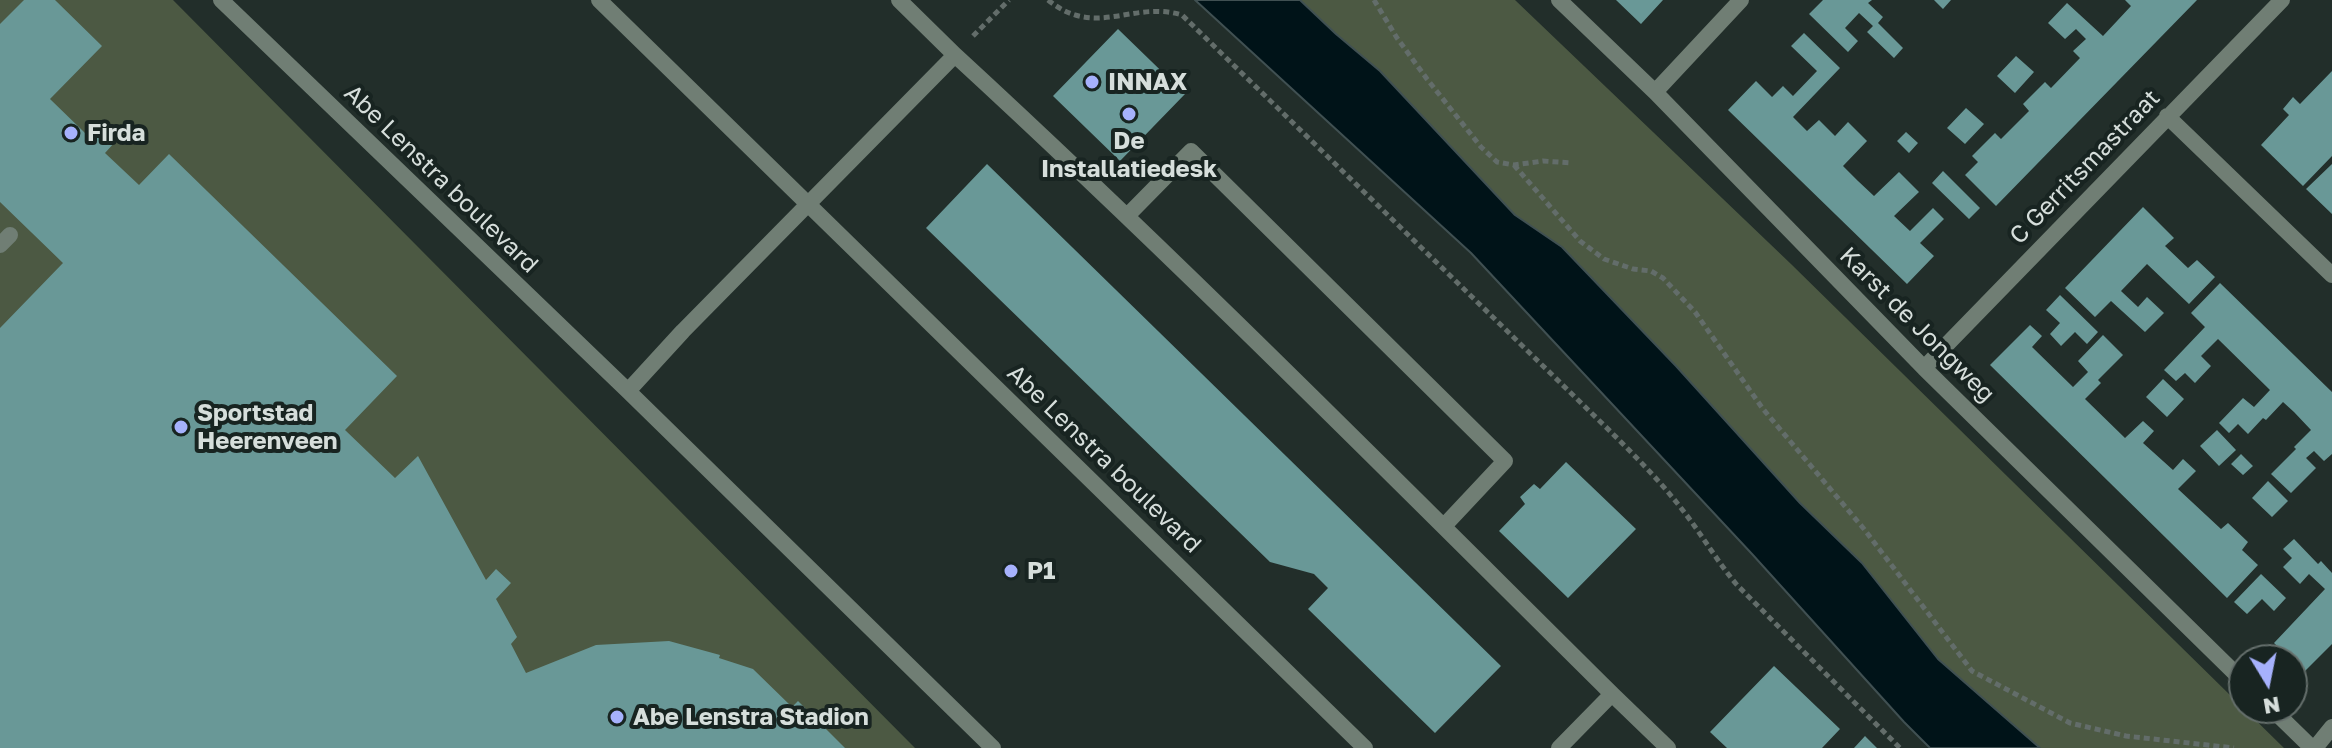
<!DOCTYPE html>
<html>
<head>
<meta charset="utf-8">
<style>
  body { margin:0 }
  #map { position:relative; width:2332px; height:748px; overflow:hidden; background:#222e2a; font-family:"Golos Text",sans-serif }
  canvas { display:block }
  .north { position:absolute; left:2228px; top:644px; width:80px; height:80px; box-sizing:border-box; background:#182421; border:2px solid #646e6b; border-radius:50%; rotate:170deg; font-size:22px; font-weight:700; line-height:32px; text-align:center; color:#d6dedb }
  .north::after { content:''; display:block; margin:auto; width:28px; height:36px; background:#a6b1fc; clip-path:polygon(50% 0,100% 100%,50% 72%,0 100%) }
</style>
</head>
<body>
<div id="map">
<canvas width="2332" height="748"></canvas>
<div class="north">N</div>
</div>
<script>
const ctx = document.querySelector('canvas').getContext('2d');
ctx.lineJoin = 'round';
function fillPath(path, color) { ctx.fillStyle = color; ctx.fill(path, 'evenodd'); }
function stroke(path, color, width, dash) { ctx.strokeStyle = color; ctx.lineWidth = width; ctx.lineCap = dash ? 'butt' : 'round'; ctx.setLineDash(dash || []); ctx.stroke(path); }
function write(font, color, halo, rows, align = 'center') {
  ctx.font = font + ' "Golos Text",sans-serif'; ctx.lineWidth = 8; ctx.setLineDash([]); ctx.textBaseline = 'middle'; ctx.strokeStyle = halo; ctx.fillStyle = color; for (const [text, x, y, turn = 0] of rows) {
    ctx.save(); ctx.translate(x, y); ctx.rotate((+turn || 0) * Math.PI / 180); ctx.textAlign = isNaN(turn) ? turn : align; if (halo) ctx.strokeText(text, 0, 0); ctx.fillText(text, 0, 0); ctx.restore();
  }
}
fillPath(new Path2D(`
  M0,0H173L915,748H0Z
  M1300,0H1515L1791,264L2284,748H2040L1938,659L1862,563L1800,503L1676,366L1562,247L1515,215L1380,71L1336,34Z`), '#4c5943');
const water = new Path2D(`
  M1195,0H1300L1336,34L1380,71L1515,215L1562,247L1676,366L1800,503L1862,563L1938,659L2040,748H1930L1904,722L1752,554L1471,253Z`);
fillPath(water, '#001318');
stroke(water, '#405052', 2);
fillPath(new Path2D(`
  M24,0H55L102,46L50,99L85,133L96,122L115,142L105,153L139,185L169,154L397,376L345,430L395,478L418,456L486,580L496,569L511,583L496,599L517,637L511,644L526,673L596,645L669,641L720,655L719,658L753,669L792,707L798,701L845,748H0V328L63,263L0,202V24Z
  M1616,0H1663L1641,24Z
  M1823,0H1872L1868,3L1883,17L1878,23L1903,48L1894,58L1867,32L1873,26L1859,13L1845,28L1858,41L1848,52L1809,14Z
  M1934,0H1951L1943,9Z
  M2125,0H2197L1996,206L1965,175L1978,162L1972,156L1995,133L2001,139L2029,111L2023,104L2045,82L2051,88L2080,58L2073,51L2086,39L2076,29L2065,39L2048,23L2067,3L2103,36L2131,6Z
  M1118,29L1185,94L1120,161L1053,96Z
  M1804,33L1840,68L1793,117L1807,131L1819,120L1835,136L1848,122L1867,141L1843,166L1858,181L1874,196L1899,172L1919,192L1894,216L1910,231L1933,208L1944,219L1920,243L1934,256L1907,284L1728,110L1756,81L1772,97L1783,86L1793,96L1817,71L1791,46Z
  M2016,56L2034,72L2015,93L1997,76Z
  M2332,71V156L2303,186L2261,145L2289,115L2283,109L2293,97L2300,104Z
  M1966,108L1984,124L1965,144L1947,128Z
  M1906,132L1918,143L1909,153L1897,141Z
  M987,164L1501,666L1435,733L1308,609L1328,588L1314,574L1270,562L926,228Z
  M2332,164V214L2306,189Z
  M1943,171L1980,208L1969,219L1932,183Z
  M2143,207L2174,238L2165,246L2188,268L2197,260L2215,277L2189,304L2147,264L2121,291L2138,307L2147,297L2164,313L2145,332L2111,301L2095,317L2065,288Z
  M2220,283L2332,392V454L2324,461L2314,451L2306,458L2316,468L2291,493L2271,474L2296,449L2294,447L2311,430L2294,412L2283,402L2266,420L2263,418L2248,434L2238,424L2229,433L2219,423L2243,398L2254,407L2270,390L2218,339L2201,356L2211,366L2195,383L2185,373L2176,381L2164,370L2205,327L2191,313Z
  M2060,295L2098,332L2087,344L2075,332L2061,346L2050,334L2060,323L2046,310Z
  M2030,325L2042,336L2032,347L2073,387L2088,372L2078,361L2103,335L2123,355L2098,380L2101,383L2085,399L2125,438L2143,421L2154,431L2143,443L2173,470L2183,459L2196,471L2178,489L2221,529L2228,523L2248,542L2242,550L2258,565L2227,598L1990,365Z
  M2163,379L2184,399L2167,417L2146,397Z
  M2217,430L2236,450L2219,466L2200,446Z
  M2241,454L2253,466L2243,475L2231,464Z
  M1566,462L1636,529L1568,598L1499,531L1525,504L1520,497L1534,484L1540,489Z
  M2268,481L2288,501L2272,517L2252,498Z
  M2294,539L2318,564L2321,561L2332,573V644L2304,672L2274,643L2325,589L2309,574L2300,584L2283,567L2292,558L2283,549Z
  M2261,574L2286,598L2274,611L2262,599L2247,614L2234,602Z
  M1774,666L1840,729L1822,748H1727L1710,732Z
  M1865,736L1877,748H1854Z`), '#699897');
stroke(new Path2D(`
  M1048,0C1096,39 1132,0 1182,15L1612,433C1636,457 1660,481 1681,508C1701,533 1716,560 1737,585L1900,748
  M1374,0L1397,38L1427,79L1481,147L1497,162L1514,165L1543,161L1572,163
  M973,36L1009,0
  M1514,165L1580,241L1604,259L1633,269L1651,271L1663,278L1695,312L1763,409L1864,529L1972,671L2070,723L2126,736L2234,748`), '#636d6a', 5, [6, 4]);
stroke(new Path2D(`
  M0,245L10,235`), '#707e74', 16);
stroke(new Path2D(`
  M221,0L628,391L993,748
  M599,0L1365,748
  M899,0L955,55
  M1559,0L1655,92L1924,368L2244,682
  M1655,92L1741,0
  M2167,116L2332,275
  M1127,216L1191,151L1505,461L1444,526
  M1924,368L2282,0
  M628,391L683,331L955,55C1180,262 1395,479 1612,694
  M2271,708L2312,748
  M1559,748L1612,694L1668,748
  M2315,748L2332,727`), '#707e74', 16);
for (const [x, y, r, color] of [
  [1092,82,8,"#a6b1fc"],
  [1129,114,8,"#a6b1fc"],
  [71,133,8,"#a6b1fc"],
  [181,427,8,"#a6b1fc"],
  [1011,571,8,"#a6b1fc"],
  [617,717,8,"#a6b1fc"]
]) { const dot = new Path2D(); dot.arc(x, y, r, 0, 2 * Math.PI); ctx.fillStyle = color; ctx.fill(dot); stroke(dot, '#182421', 3); }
write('bold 24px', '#d6dedb', '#182421', [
  ["INNAX",1108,82],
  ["Firda",87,133],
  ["De",1129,141,"center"],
  ["Installatiedesk",1129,169,"center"],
  ["Sportstad",197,413],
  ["Heerenveen",197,441],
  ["P1",1027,571],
  ["Abe Lenstra Stadion",633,717]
], 'left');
write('24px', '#d6dedb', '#182421', [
  ["C Gerritsmastraat",2085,167,-46],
  ["Abe Lenstra boulevard",441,179,44],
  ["Karst de Jongweg",1917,325,45],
  ["Abe Lenstra boulevard",1104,459,44]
]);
</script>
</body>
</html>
